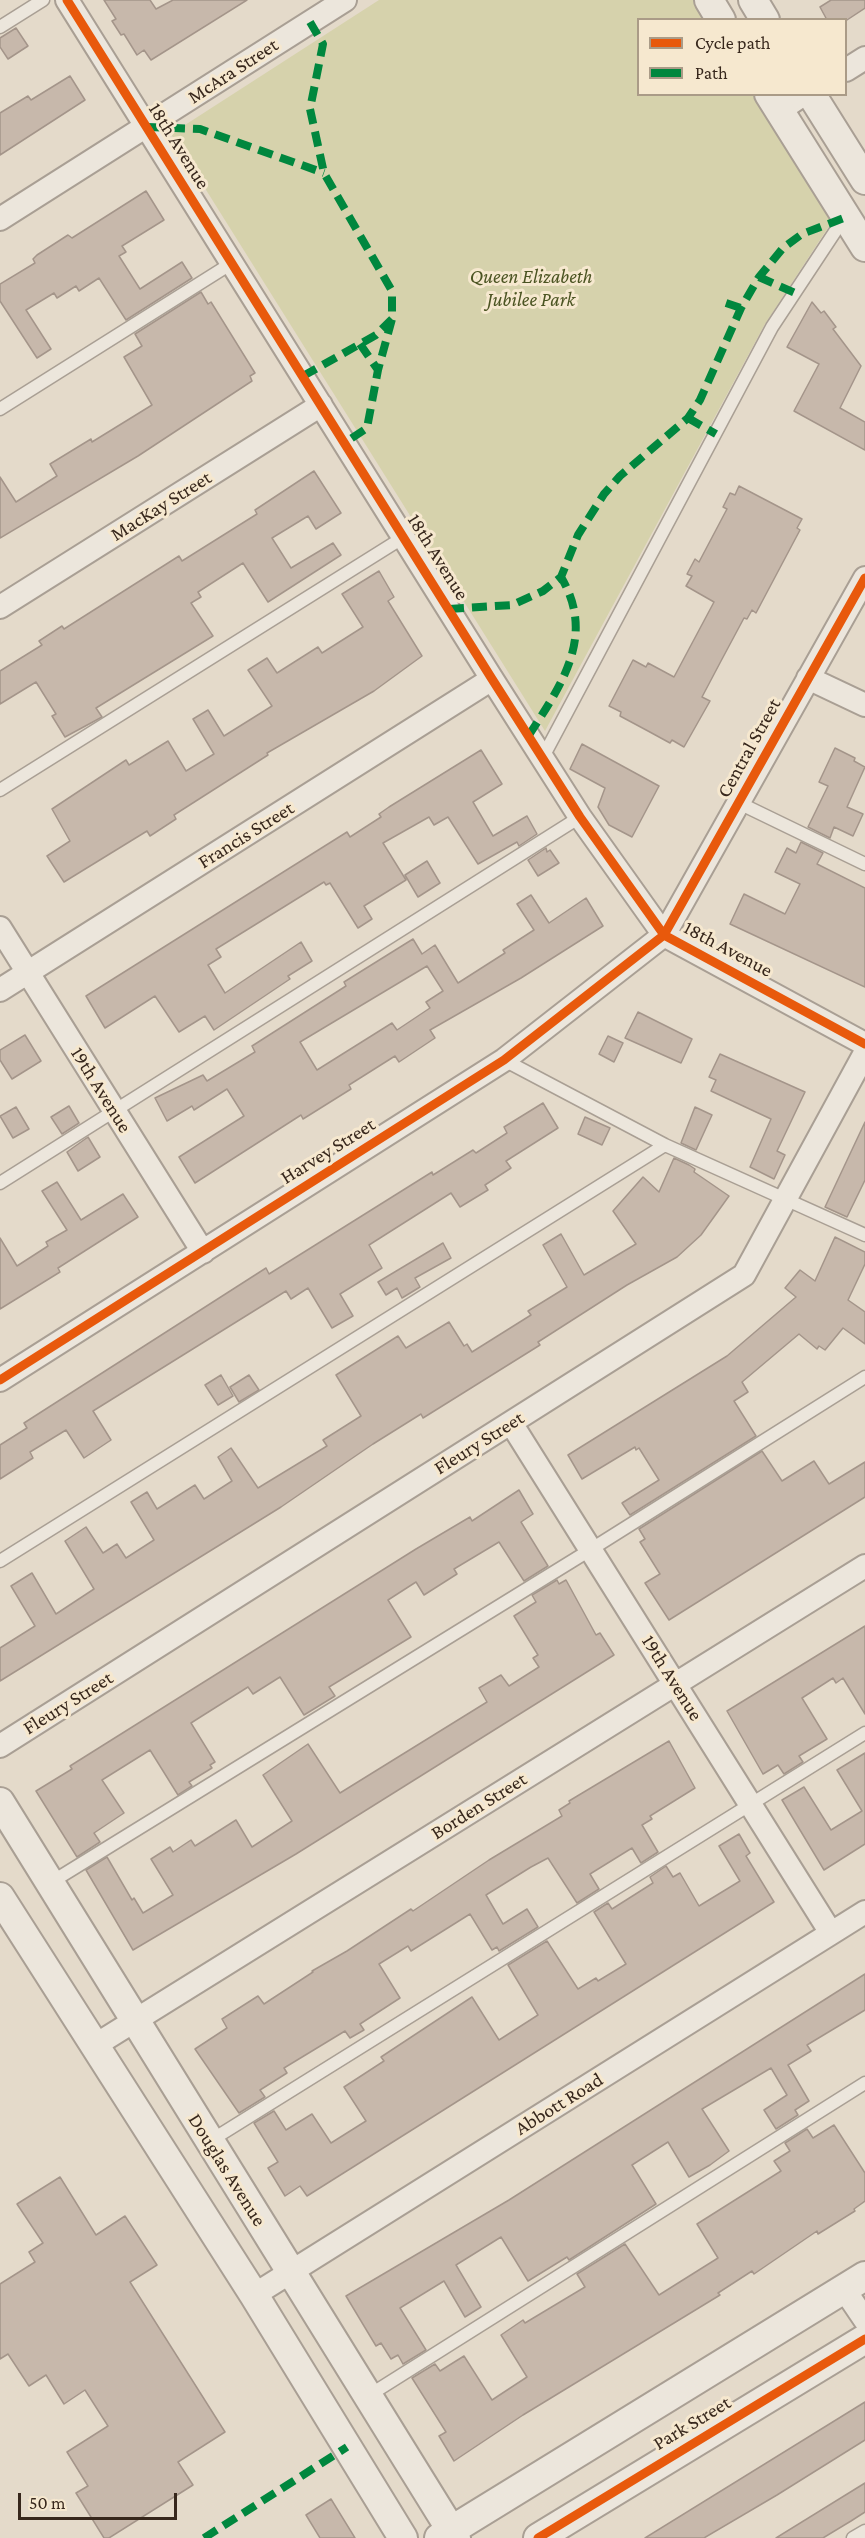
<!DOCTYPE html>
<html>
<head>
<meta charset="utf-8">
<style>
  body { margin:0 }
  #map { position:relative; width:865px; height:2538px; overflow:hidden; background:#e4daca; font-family:"Crimson Pro",serif }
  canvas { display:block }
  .legend { position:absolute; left:637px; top:18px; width:210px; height:78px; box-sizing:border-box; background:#f6e8cf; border:2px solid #aa9b87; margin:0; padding:8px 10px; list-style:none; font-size:18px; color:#37271c }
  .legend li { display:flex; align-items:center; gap:12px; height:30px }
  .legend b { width:30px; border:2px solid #aa9b87 }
  .scale { position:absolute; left:18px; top:2493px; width:159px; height:27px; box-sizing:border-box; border:3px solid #37271c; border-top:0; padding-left:8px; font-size:18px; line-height:21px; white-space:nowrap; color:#37271c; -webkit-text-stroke:4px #f6e8cf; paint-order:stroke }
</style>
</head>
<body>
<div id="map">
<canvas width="865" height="2538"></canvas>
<ul class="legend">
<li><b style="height:8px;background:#e8590c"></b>Cycle path</li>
<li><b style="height:8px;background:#00873e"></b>Path</li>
</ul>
<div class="scale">50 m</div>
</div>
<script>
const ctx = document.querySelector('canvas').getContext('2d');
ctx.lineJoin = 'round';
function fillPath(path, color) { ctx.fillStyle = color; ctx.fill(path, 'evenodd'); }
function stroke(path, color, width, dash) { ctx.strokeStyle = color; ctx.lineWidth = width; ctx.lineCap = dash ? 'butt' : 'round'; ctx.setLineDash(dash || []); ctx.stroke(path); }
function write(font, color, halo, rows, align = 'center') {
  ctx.font = font + ' "Crimson Pro",serif'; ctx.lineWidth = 6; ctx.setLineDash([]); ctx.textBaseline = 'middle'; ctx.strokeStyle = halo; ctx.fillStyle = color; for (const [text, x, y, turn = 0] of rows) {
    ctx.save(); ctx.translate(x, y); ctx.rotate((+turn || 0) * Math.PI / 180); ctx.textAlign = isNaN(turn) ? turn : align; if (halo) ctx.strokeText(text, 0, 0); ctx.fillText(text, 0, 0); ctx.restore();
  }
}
fillPath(new Path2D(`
  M379,0H698L710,19L638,20V94L756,95L833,220L765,324L545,731L171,134Z`), '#d6d2ac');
const building = new Path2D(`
  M104,0H150L156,9L173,0H247L151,60L144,50L137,55L124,34L121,35L112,21L116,19Z
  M831,0H865V8L847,20H827L820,7Z
  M16,28L28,46L8,59L0,47V38Z
  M70,76L85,100L0,155V113L28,96L31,100Z
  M146,191L164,220L122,246L126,252L119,256L140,289L182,262L192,278L126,320L99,278L79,291L76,286L57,298L54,293L26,310L51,349L37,358L0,301V284L35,263L33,259L37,255L68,235L72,238Z
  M201,292L208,304L211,302L255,373L250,376L252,381L138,456L0,538V477L16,502L57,476L50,464L91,439L92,442L152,405L124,357L142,346L135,334Z
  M812,302L821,313L824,311L836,327L833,329L861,366L840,408L865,422V450L794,411L819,364L787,347Z
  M314,471L341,513L316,529L308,516L272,538L291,568L333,543L341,555L268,602L243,563L198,592L201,597L191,603L213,636L96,708L102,717L65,737L52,716L56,714L36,682L0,704V671L42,645L39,641L62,626L64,629L179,556L182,561L257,514L255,510Z
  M739,486L802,519L797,528L800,530L756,613L752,610L747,619L744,618L721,661L702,697L710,701L684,747L672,740L670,743L648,731L620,716L621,712L609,706L633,660L646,667L648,663L674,677L714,602L686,586L692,576L687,574L695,559L699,562L727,509L723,507L730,493L735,495Z
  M379,571L394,597L388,601L422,656L374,691L267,753L268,755L174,815L176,819L150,836L147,831L64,882L47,856L70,841L52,809L126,760L129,765L168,741L186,771L214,754L193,719L208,710L224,736L272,706L248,670L267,658L277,673L318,647L322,653L363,627L342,594Z
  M582,744L659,786L632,837L609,825L598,807L605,788L570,769Z
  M835,748L855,758L854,761L865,767L847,807L863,814L853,836L834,827L830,838L808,827L828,786L819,782Z
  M481,750L502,784L473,802L493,836L527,816L537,834L519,846L517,842L478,864L448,817L434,825L429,817L383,843L406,880L364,906L372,919L358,928L330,883L326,885L324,882L216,949L221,957L208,965L225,993L301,942L312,961L288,976L290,979L214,1030L205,1016L179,1032L155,996L105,1028L86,996L347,832L350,837L381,817L379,814L389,807Z
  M801,842L823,853L817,864L865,888V987L730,924L744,894L785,914L800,884L775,872L787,848L796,853Z
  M546,848L547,852L550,850L559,863L538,876L528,860Z
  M427,861L440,883L418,897L405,875Z
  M531,895L549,923L586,898L603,926L521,978L430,1030L435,1038L399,1062L395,1056L349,1085L351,1089L303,1119L301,1115L195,1183L179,1157L244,1116L227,1089L194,1110L192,1106L167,1121L155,1098L203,1075L207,1081L255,1052L252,1046L346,986L344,982L413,939L422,954L435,945L458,983L505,953L503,950L534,930L517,904ZM427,966L443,991L426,1002L430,1008L397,1030L392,1023L317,1070L300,1042Z
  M638,1012L692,1039L681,1063L625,1038Z
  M25,1035L41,1061L12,1079L0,1060V1050Z
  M608,1036L623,1043L614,1062L599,1054Z
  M720,1054L805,1092L777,1151L785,1155L774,1179L750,1167L771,1119L711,1091L716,1080L709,1077Z
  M543,1103L558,1128L506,1161L511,1168L485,1185L488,1190L460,1207L451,1193L369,1245L382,1268L340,1294L353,1316L332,1328L308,1288L291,1299L286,1291L93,1411L111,1440L84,1458L66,1430L30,1452L33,1458L0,1479V1445L27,1428L24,1423L266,1268L269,1274L432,1172L433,1175L473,1150L476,1153L507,1133L504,1127Z
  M69,1106L79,1123L62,1134L51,1117Z
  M16,1107L29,1129L13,1138L0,1116Z
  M695,1107L712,1115L696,1150L681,1143Z
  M585,1117L610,1128L602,1145L578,1134Z
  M865,1122V1180L847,1217L825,1207Z
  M88,1137L100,1157L78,1171L67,1152Z
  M674,1158L689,1165L695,1169L694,1172L729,1196L701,1235L677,1257L627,1285L538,1342L540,1345L423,1418L421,1414L373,1444L281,1507L0,1681V1648L35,1626L11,1586L32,1573L56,1614L94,1589L65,1541L86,1527L103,1553L117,1544L126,1558L154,1540L131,1502L147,1492L157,1509L195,1485L204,1499L232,1481L218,1457L231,1448L258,1488L327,1446L323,1440L361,1416L336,1375L398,1336L406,1348L449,1322L464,1346L467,1344L472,1352L531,1315L528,1311L567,1287L543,1245L561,1234L584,1275L636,1244L613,1211L643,1177L659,1192Z
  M57,1182L81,1220L123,1194L138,1217L58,1268L60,1272L0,1309V1238L17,1266L48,1246L46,1242L67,1230L42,1191Z
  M835,1237L865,1252V1264L848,1300L865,1312V1344L843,1328L825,1350L819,1346L817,1349L799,1334L742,1382L748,1392L734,1401L756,1436L630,1515L622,1503L659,1480L639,1448L636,1450L635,1447L582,1479L568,1455L727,1356L796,1297L785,1288L800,1270L815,1281Z
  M443,1243L451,1258L415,1278L420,1287L402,1298L397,1288L386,1295L378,1282Z
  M221,1375L233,1396L218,1405L205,1385Z
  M249,1375L259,1390L239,1402L230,1387Z
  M762,1451L782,1481L814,1461L829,1484L865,1462V1497L669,1620L645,1583L660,1574L640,1542L645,1539L639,1529Z
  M519,1490L533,1514L521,1522L548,1566L524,1581L499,1542L454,1569L457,1574L424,1595L416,1582L388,1600L411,1637L329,1687L335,1696L304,1715L280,1677L253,1694L248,1687L202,1716L191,1723L215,1762L210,1765L212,1768L189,1782L192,1786L178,1795L150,1750L102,1780L124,1813L94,1833L100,1842L77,1857L36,1791L72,1769L70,1766L416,1549L470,1517L472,1521Z
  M557,1580L559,1584L566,1580L596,1635L600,1633L614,1655L296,1854L133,1950L86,1870L107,1857L132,1900L134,1898L143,1913L173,1895L151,1859L170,1847L173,1852L191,1840L195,1846L236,1820L252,1847L292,1821L263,1775L308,1744L340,1793L487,1702L479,1688L501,1675L509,1686L539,1667L533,1658L538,1655L514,1616L536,1602L532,1595Z
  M865,1626V1714L843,1678L836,1683L833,1678L802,1698L827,1739L799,1756L803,1762L784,1774L778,1765L763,1774L727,1711Z
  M669,1741L695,1788L650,1816L652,1819L642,1825L658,1852L641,1863L632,1848L590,1874L599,1889L577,1903L548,1858L531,1867L486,1895L503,1924L527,1909L538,1927L499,1951L497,1947L492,1950L470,1914L411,1951L408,1946L379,1964L400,1998L360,2024L364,2030L350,2038L345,2031L284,2068L287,2073L260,2090L265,2097L239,2113L195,2049L227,2028L222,2019L258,1996L264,2004L313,1972L312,1971L347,1951L411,1909L413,1911L489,1860L562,1816L559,1810L570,1803L569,1801Z
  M865,1753V1844L824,1870L782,1800L804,1787L831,1830L862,1811L837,1770Z
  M739,1834L750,1853L746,1856L774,1902L307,2196L300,2186L285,2196L268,2168L278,2162L254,2123L274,2111L286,2130L312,2114L331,2143L366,2121L344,2087L384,2061L381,2057L472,1997L499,2040L538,2015L508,1965L547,1941L578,1989L596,1978L598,1981L626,1964L594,1912L608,1903L612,1909L653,1883L650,1877L666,1866L673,1877L680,1873L699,1906L740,1881L719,1846Z
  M865,1974V2010L807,2045L811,2051L788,2065L809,2101L795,2110L798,2115L776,2129L764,2110L787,2095L771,2068L702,2109L729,2151L710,2165L689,2177L668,2142L632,2165L656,2204L569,2260L567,2257L528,2281L501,2237L456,2265L481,2307L465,2317L444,2281L400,2308L426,2350L403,2364L398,2355L391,2359L381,2343L376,2346L346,2296L509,2200Z
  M834,2125L865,2173V2201L854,2209L855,2211L818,2234L817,2231L754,2274L752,2271L718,2293L720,2295L523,2415L454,2461L439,2436L446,2432L412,2378L435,2364L440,2371L464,2356L492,2400L527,2377L501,2335L523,2320L525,2323L585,2287L577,2274L625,2244L659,2295L718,2258L697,2224L781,2171L774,2161L790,2151L785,2143L807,2129L813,2138Z
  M60,2177L96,2235L125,2216L157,2265L130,2282L225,2432L178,2462L193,2485L109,2538H104L76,2493L88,2486L67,2452L108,2426L85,2390L64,2404L46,2375L29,2386L8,2354L0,2359V2284L35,2262L29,2252L43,2243L17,2204Z
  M865,2402V2440L777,2495L704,2538H645Z
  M865,2483V2512L851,2521L823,2538H776Z
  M331,2499L355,2538H320L306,2515Z`);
fillPath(building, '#c7b8ab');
stroke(building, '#a4958a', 1.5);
const service = new Path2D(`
  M0,27L43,0
  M0,409L232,263
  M543,757L772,327L844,218
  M0,790L404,537
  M739,803L865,864
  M504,1060L665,1145L865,1235
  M0,1183L580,817
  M0,1561L665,1145
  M50,1883L590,1550L865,1377
  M210,2141L865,1733
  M368,2396L865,2083
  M853,2538L865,2531`);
const minor = new Path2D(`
  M67,0L492,679L580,817L664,935L865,1044
  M846,70L865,58
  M779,111L804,94
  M0,219L345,0
  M0,607L321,405
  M808,678L865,705
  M0,928L203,1252
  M0,990L492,679
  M0,1380L504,1060L664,935L865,578
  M511,1423L831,1933
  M0,1746L744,1275L865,1053
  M94,2046L865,1566
  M844,2289L865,2320
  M254,2295L865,1912`);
const tertiary = new Path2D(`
  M709,0L721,20
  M753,0L765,20
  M769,94L865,247
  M811,94L865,180
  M0,1802L456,2538
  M0,1897L254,2295L403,2538
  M439,2538L865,2276
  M538,2538L865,2339`);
stroke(service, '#a99f94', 15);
stroke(minor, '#a99f94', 26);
stroke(tertiary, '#a99f94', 32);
stroke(service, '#ece6dc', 12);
stroke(minor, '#ece6dc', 22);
stroke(tertiary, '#ece6dc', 28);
stroke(new Path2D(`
  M310,22L323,44L310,109L324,173L392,291V319L378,370L367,428L346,442
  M147,127L200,129L324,173
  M759,277L795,293
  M726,303L741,308
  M360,344L378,370
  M303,376L376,335L392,319
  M688,418L716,434
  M449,609L512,605L543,591L561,577L578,535L604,494L620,476L688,418L700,400L741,308L759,277L783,248L802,234L844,218
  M529,735C562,684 596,636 561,577
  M204,2538L347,2447`), '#00873e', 8, [15, 8]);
stroke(new Path2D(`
  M67,0L492,679L580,817L664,935L865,1044
  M0,1380L504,1060L664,935L865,578
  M538,2538L865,2339`), '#e8590c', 9);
write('20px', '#37271c', '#f6e8cf', [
  ["McAra Street",233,71,-33],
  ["18th Avenue",179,146,58],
  ["MacKay Street",161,506,-32],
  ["18th Avenue",438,557,58],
  ["Central Street",749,748,-61],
  ["Francis Street",246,835,-32],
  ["18th Avenue",728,949,28],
  ["19th Avenue",101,1090,58],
  ["Harvey Street",328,1151,-32],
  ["Fleury Street",479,1443,-32],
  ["19th Avenue",672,1678,58],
  ["Fleury Street",68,1703,-32],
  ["Borden Street",479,1806,-32],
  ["Abbott Road",559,2104,-32],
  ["Douglas Avenue",227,2170,58],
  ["Park Street",692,2423,-31]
]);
write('italic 20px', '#4b5422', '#f6e8cf', [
  ["Queen Elizabeth",531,277],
  ["Jubilee Park",531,300]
]);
</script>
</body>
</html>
